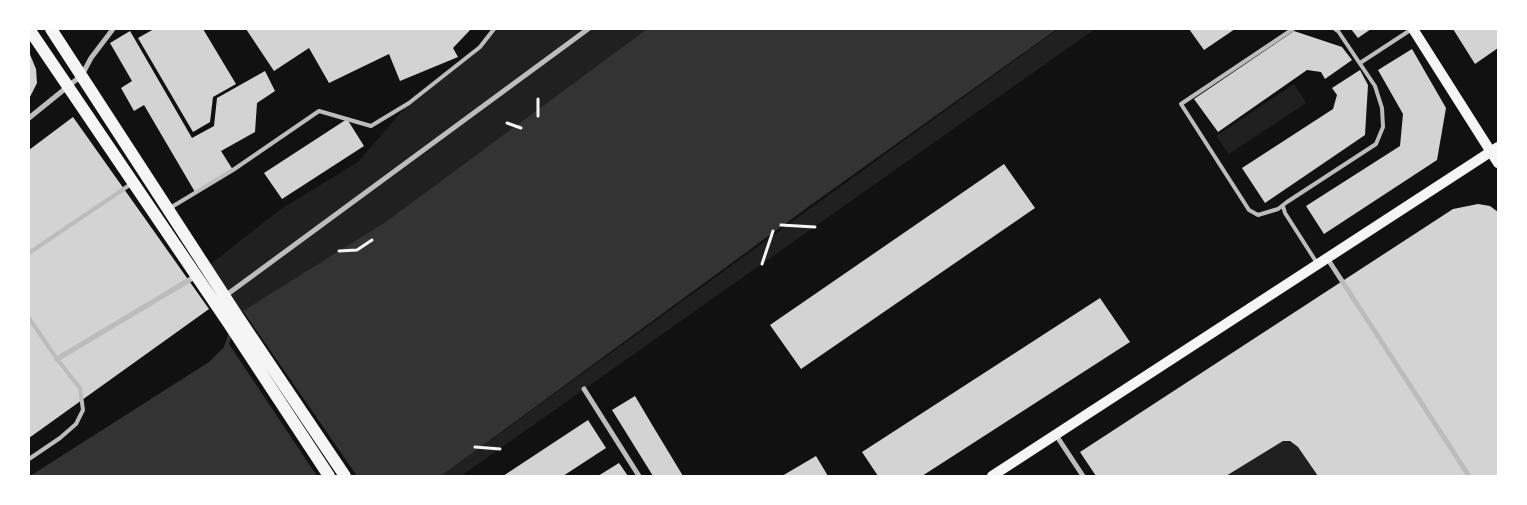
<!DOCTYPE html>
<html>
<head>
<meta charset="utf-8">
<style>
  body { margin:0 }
  #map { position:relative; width:1527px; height:505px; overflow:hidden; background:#111; font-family:"Fira Sans Condensed",sans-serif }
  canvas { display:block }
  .frame { position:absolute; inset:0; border:30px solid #fff; pointer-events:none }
</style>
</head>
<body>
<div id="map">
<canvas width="1527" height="505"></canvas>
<div class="frame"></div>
</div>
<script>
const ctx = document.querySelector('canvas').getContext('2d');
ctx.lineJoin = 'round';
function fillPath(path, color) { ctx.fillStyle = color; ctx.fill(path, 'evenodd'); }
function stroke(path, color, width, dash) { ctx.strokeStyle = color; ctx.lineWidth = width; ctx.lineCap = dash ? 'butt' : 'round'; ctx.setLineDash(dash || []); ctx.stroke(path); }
fillPath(new Path2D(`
  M494,29H647L384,223L239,317L207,267L281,209L358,162L409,103L480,47Z
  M1058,29H1095L461,476H441Z
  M1294,84L1306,103L1229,154L1216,136Z
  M1283,441C1301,441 1309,463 1318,476H1226Z`), '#202020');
fillPath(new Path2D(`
  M647,29H1057L808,207L441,476H30L209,362L224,347L231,325L243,311L384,223Z`), '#333');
fillPath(new Path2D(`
  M243,311L357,476H317L229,344L238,317Z`), '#111');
fillPath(new Path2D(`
  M154,29H203L236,84L213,97L210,122L193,132L138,38Z
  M246,29H471L453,48L458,57L400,81L389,54L329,83L309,48L274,71Z
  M1189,29H1235L1204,50Z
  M1351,29H1371L1358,38Z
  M1453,29H1498V48L1475,64Z
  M130,31L192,138L214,126L217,98L265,71L275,91L257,103L255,132L221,151L233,170L195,192L144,105L134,111L121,88L132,81L110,43Z
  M1294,31L1342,47L1352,60L1325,79L1321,72L1307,70L1218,132L1194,99Z
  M1412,49L1446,108L1437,160L1324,234L1306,206L1400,146L1403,114L1378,70Z
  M29,52L36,69L37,83L29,99Z
  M1360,70L1368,85L1365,135L1265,203L1242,168L1333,109L1337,95L1332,88Z
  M73,117L209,309L29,438V150Z
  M347,119L364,146L282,199L264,173Z
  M1004,164L1035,208L801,369L770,325Z
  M1478,204L1490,206L1498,212V476H1318L1298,447L1290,441H1283L1226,476H1096L1080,452L1453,209Z
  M1100,298L1130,342L922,476H878L862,452Z
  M635,396L654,428L683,476H653L612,410Z
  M588,420L606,448L563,476H503Z
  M816,456L828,476H782Z
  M619,463L628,476H598Z`), '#d3d3d3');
stroke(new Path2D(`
  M538,99V116
  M507,123L521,128
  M781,225L815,227
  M339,251L357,250L372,240
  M762,264L773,231
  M475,447L500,449`), '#f5f5f5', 3);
stroke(new Path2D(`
  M1293,29L1181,104L1249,210L1258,215L1278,209L1287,202L1376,144L1383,127L1382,108L1375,86L1338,31L1335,29
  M1360,63L1412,29
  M1283,206L1285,213L1317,263
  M170,208L233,170L319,111L371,126L409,103L480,47L494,29
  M29,253L131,184
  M29,318L57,359L80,388L83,410L76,424L60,438L29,459`), '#bcbcbc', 4);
stroke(new Path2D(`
  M29,118L82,75L91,58L113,29
  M1327,258L1469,476
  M225,296L588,29
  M57,359L196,276
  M584,389L639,476
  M1056,435L1083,476`), '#bcbcbc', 5);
stroke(new Path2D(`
  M1413,29L1498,163
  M992,476L1498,147`), '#f5f5f5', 10);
stroke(new Path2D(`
  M29,29L229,324L329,476
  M51,29L238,317L345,476`), '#f5f5f5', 12);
</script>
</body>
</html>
